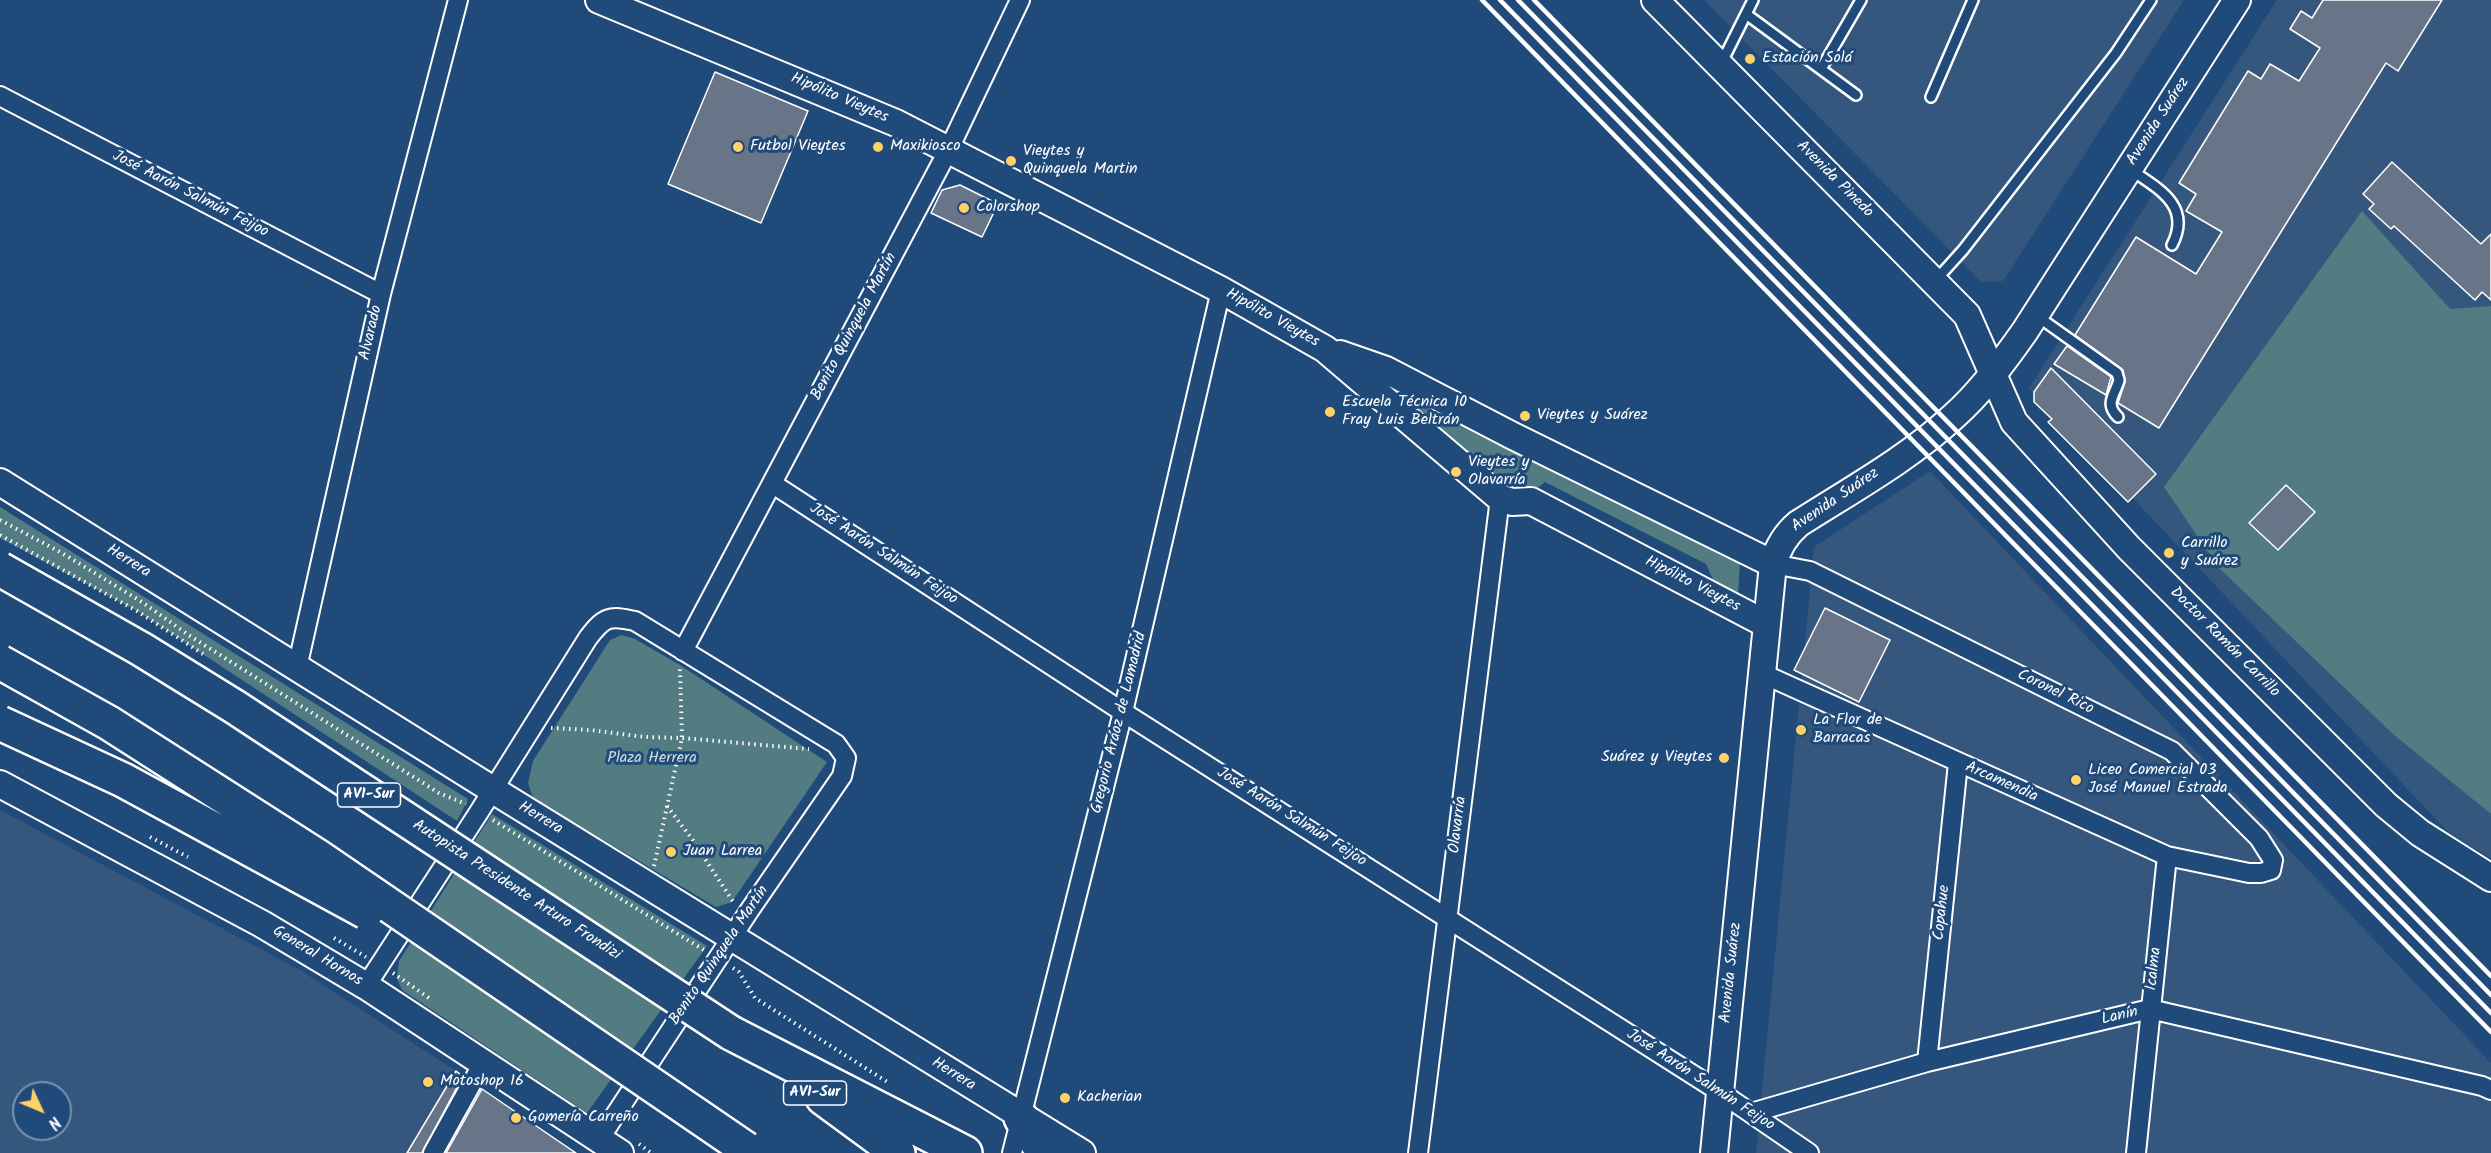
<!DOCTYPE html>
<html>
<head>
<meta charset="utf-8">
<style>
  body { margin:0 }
  #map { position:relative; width:2491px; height:1153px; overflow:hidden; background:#1f4a7a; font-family:Kalam,sans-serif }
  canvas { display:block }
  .north { position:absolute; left:12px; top:1081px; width:60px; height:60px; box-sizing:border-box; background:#1f4a7a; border:2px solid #7992af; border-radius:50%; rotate:134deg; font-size:16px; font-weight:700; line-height:24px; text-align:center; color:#fff }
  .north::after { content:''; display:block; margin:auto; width:21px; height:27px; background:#ffd166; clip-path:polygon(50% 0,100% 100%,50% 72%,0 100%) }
</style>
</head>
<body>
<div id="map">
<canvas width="2491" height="1153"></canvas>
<div class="north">N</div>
</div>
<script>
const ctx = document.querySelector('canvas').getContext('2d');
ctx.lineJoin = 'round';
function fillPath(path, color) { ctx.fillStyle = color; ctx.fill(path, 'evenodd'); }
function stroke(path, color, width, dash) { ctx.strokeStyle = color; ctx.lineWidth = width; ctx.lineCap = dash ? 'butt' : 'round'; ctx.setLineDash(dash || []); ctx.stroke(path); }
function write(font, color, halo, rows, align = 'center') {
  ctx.font = font + ' Kalam,sans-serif'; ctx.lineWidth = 6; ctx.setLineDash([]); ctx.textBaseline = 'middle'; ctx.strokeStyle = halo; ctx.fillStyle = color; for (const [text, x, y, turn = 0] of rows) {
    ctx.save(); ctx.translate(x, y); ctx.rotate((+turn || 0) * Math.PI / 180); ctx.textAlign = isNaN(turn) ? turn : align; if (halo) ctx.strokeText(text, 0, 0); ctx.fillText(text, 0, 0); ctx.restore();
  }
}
fillPath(new Path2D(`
  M1704,0H2184L2003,281L1981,282Z
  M2277,0H2491V858L2449,833L2029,388Z
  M1930,471L2491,1063V1153H1756L1814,547Z
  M0,810L300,970L456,1071L407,1153H0ZM24,1093H60V1129H24Z`), '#35577e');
fillPath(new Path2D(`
  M2362,211L2450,309L2491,306V814L2394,735L2219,568L2164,487Z
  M1406,399L1740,564L1738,594L1716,586L1706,564L1545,482L1534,491L1506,487L1488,467L1445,439L1404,407Z
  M0,507L468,799L457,821L137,611L0,538Z
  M622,635L635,639L680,665L827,762L732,902L716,907L533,798L528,783L533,761L610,640Z
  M492,814L707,946L587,1113L402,990L397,978L399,961Z`), '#527b82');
const building = new Path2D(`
  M2323,0H2442L2398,71L2386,63L2159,428L2118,403L2125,382L2123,370L2075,335L2136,237L2196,274L2222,232L2186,211L2196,194L2179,183L2248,71L2261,79L2270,64L2299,81L2320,48L2290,29L2301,11L2312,18Z
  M715,72L808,111L761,223L668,184Z
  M2392,162L2481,244L2491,234V300L2482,292L2475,300L2394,226L2391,229L2369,209L2374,204L2363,194Z
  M960,185L998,204L982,237L931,213L942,190Z
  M2067,346L2111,377L2106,395L2054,364Z
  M2051,368L2156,474L2128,502L2048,422L2052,419L2034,402V392Z
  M2286,485L2315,512L2278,550L2249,523Z
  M1825,608L1890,640L1859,702L1794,670Z
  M456,1071L463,1076L422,1153H407Z
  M482,1089L576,1153H446Z`);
fillPath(building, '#687487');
stroke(building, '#fff', 1.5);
const lane = new Path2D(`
  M1746,14L1856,95
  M1721,64L1753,0
  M1821,69L1861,0
  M1931,97L1973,0
  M2131,170C2159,189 2192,206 2172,245
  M1935,281L1963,250L2116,53L2151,0
  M2037,316L2117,373L2119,380C2115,395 2104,403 2118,417`);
const street = new Path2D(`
  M0,96L381,294
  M773,484L1123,712L1720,1092L1809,1153
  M683,651L949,149L1020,0
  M297,668L381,294L458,0
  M1761,673L2167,856L2249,873H2261L2271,870L2273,860L2259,838L2172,751L1810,571L1773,564
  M366,986L479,812L588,638C604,617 609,615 635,621L836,744L846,758L842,776L749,911L600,1138
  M1927,1062L1958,763
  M1751,1113L1927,1062L2150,1009L2482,1086L2491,1090
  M433,1153L483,1063
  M1012,1153L1123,712L1221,290
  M1418,1153L1500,498
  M2136,1153L2167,856`);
const secondary = new Path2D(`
  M599,0L896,123L1221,290L1325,349L1500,498L1512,502L1531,501L1766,624
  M1655,0L1967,315L2014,422L2129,548L2386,805L2420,833L2491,878
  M1340,354L1386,370L1513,436L1773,564
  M0,482L493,790L1082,1153
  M0,784L262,924L366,986L620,1153
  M1714,1153L1773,564C1778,547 1785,535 1798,524C1851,490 1908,459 1954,416C1981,392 2004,361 2025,331L2237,0`);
const highway = new Path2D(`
  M731,1033L965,1153
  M823,1098L898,1153
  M1021,1118L1044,1153`);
stroke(lane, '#fff', 14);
stroke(street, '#fff', 22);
stroke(secondary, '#fff', 30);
stroke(highway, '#fff', 38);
stroke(new Path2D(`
  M0,520L62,553L142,602L190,636L439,793L466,804
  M0,535L137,611L203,654
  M551,728L590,730L645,737L682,738L809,749
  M667,806L692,839L734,903
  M493,820L704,950
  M150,837L188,857
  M654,866L682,738L680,669
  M334,938L366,957
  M733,968L739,972L755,998L889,1083
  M393,973L429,998
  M639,1144L651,1153`), '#fff', 4, [1.5, 4.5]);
stroke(lane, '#1f4a7a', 9);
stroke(street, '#1f4a7a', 18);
stroke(secondary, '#1f4a7a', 26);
stroke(highway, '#1f4a7a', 33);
stroke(new Path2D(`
  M1482,0L2491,1032
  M1500,0L2491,1013
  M1518,0L2491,995
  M1534,0L2491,976`), '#fff', 4.5);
const highwayBridge = new Path2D(`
  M0,569L141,649L235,707L731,1033
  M0,662L109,723L317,856L746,1149
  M0,723L123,780L366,912`);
stroke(highwayBridge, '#fff', 38, []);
stroke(highwayBridge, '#1f4a7a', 33);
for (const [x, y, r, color] of [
  [1750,59,6,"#ffd166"],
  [738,147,6,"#ffd166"],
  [878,147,6,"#ffd166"],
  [1011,161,6,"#ffd166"],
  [964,208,6,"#ffd166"],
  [1330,412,6,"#ffd166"],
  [1525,416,6,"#ffd166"],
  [1456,472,6,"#ffd166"],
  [2169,553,6,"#ffd166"],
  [1801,730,6,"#ffd166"],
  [1724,758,6,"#ffd166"],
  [2076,780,6,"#ffd166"],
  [671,852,6,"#ffd166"],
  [428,1082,6,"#ffd166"],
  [1065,1098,6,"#ffd166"],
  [516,1118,6,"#ffd166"]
]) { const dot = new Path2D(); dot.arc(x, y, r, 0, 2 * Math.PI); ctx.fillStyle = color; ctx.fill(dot); stroke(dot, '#1f4a7a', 2); }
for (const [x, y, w] of [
  [369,795,63],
  [815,1093,63]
]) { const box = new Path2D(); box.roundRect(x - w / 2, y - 12, w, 24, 4.5); ctx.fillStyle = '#1f4a7a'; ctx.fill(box); stroke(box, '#fff', 1.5); }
write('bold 15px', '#fff', null, [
  ["AV1-Sur",369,795],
  ["AV1-Sur",815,1093]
]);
write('16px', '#fff', '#1f4a7a', [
  ["Estación Solá",1762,59],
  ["Futbol Vieytes",750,147],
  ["Maxikiosco",890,147],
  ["Vieytes y",1023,152],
  ["Quinquela Martin",1023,170],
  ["Colorshop",976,208],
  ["Escuela Técnica 10",1342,403],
  ["Fray Luis Beltrán",1342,421],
  ["Vieytes y Suárez",1537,416],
  ["Vieytes y",1468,463],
  ["Olavarría",1468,481],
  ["Carrillo",2181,544],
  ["y Suárez",2181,562],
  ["La Flor de",1813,721],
  ["Barracas",1813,739],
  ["Suárez y Vieytes",1712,758,"right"],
  ["Liceo Comercial 03",2088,771],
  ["José Manuel Estrada",2088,789],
  ["Juan Larrea",683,852],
  ["Motoshop 16",440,1082],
  ["Kacherian",1077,1098],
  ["Gomería Carreño",528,1118]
], 'left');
write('16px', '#fff', '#1f4a7a', [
  ["Hipólito Vieytes",839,99,23],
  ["Avenida Suárez",2159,122,-57],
  ["Avenida Pinedo",1834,180,45],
  ["José Aarón Salmún Feijoo",190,195,27],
  ["Hipólito Vieytes",1272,319,29],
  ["Benito Quinquela Martín",855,327,-62],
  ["Alvarado",372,333,-77],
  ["Avenida Suárez",1836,501,-34],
  ["José Aarón Salmún Feijoo",883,555,33],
  ["Herrera",128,562,32],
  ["Hipólito Vieytes",1692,585,27],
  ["Doctor Ramón Carrillo",2224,643,45],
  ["Coronel Rico",2055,693,26],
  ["Gregorio Aráoz de Lamadrid",1120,723,-76],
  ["Arcamendia",2001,783,24],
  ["José Aarón Salmún Feijoo",1291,818,32],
  ["Herrera",540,819,31],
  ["Olavarría",1459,825,-83],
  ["Autopista Presidente Arturo Frondizi",516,891,33],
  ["Copahue",1943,913,-84],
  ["Benito Quinquela Martín",720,956,-56],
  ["General Hornos",317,957,31],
  ["Icalma",2155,969,-84],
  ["Avenida Suárez",1732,973,-84],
  ["Lanín",2120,1017,-13],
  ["Herrera",953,1075,32],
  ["José Aarón Salmún Feijoo",1700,1081,33]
]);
write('16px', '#d4dee0', '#1f4a7a', [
  ["Plaza Herrera",652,759]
]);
</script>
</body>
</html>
